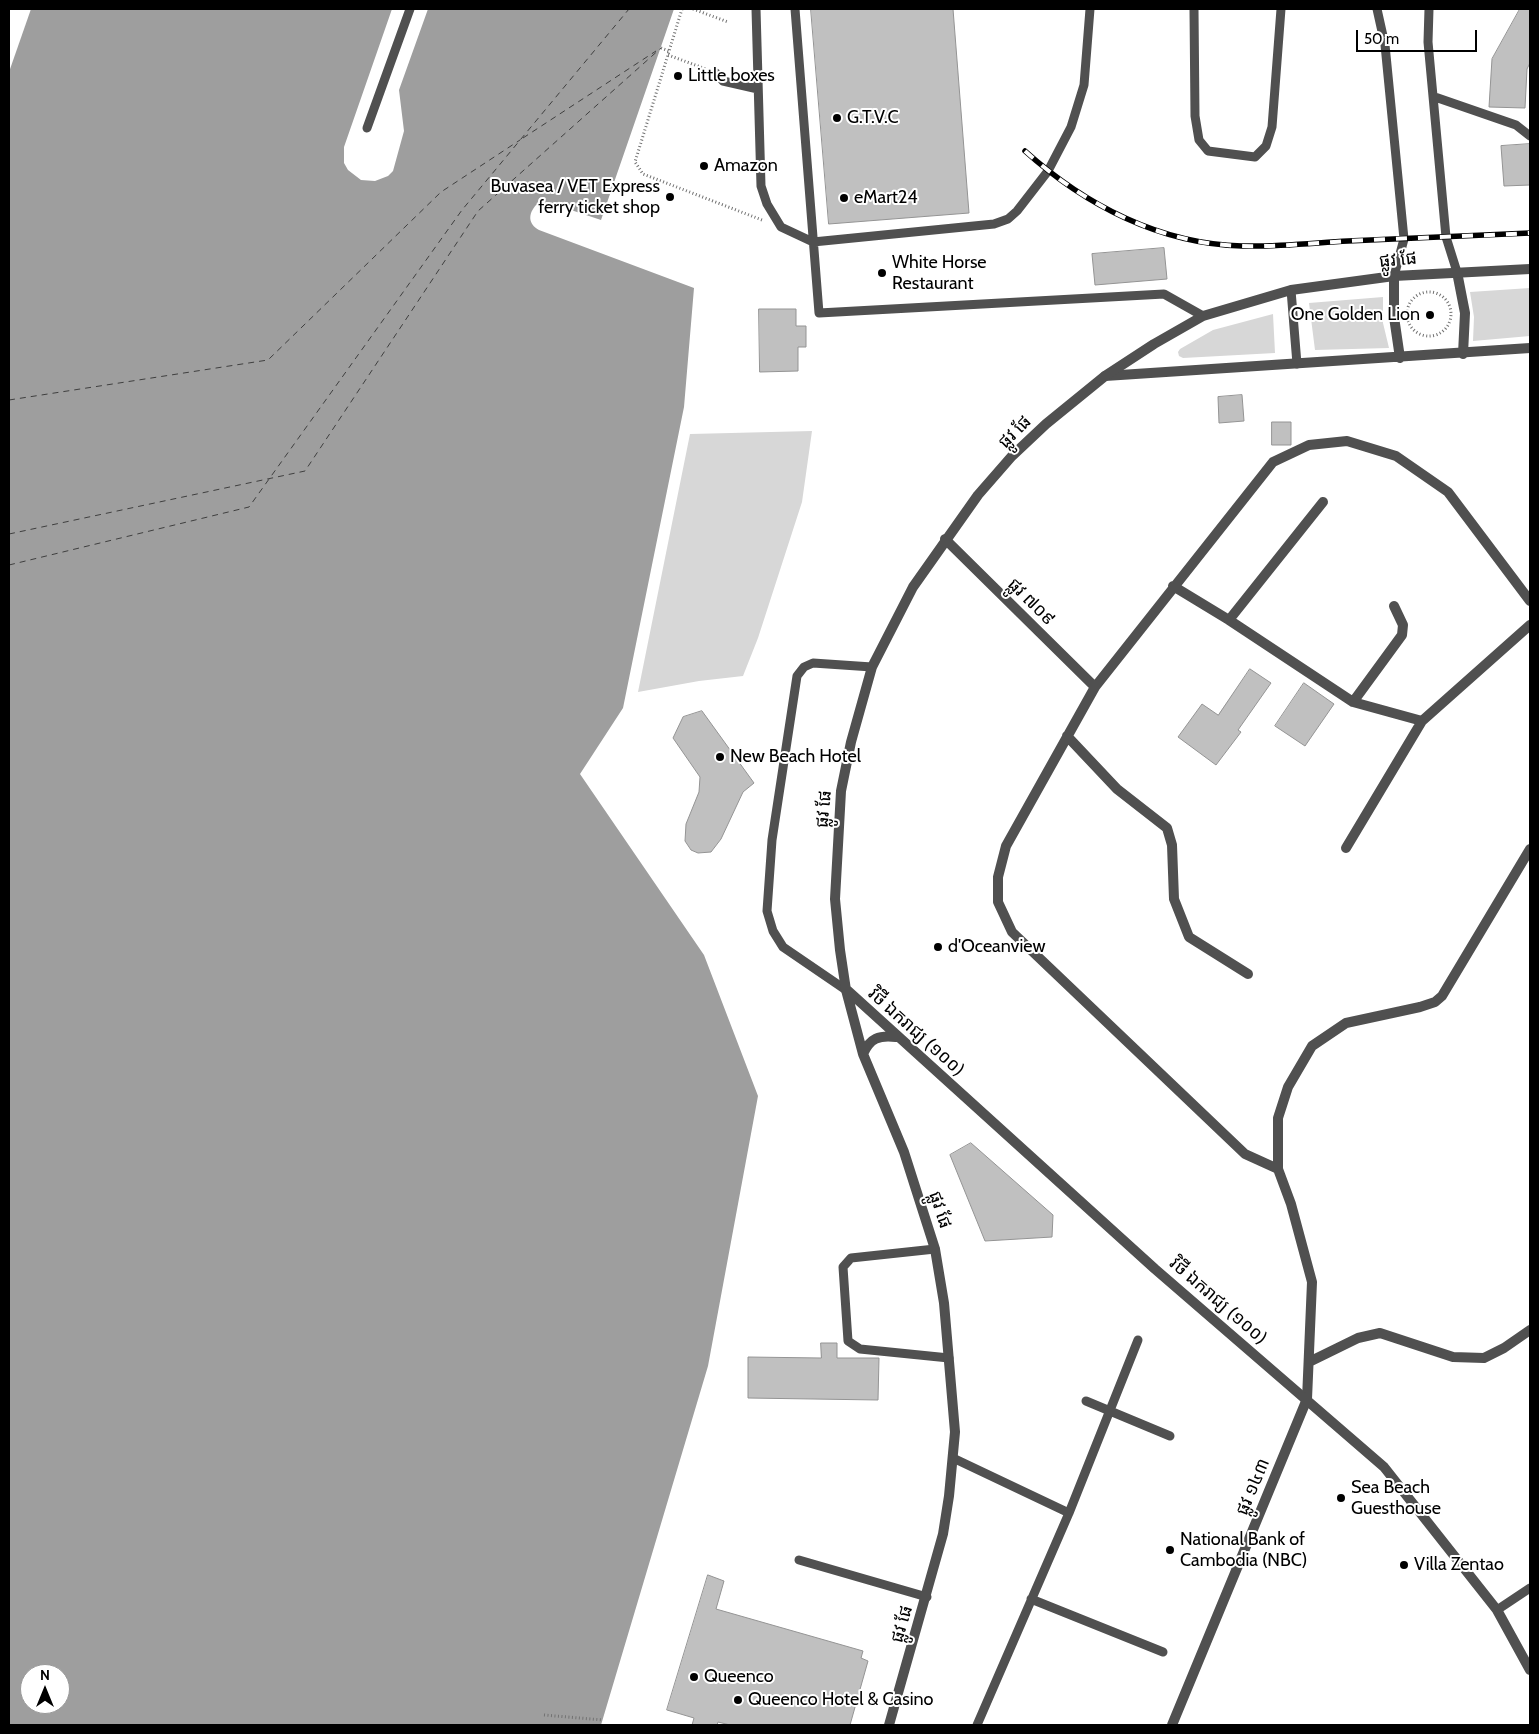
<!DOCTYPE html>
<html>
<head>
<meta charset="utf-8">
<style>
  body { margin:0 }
  #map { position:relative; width:1539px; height:1734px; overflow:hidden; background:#fff; font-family:Cabin,sans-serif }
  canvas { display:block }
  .frame { position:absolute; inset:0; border:10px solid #000; pointer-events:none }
  .north { position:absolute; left:20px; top:1664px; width:50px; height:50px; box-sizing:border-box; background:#fff; border:1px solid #999; border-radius:50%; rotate:0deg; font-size:14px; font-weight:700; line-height:20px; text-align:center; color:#000 }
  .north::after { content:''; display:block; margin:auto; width:18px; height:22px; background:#000; clip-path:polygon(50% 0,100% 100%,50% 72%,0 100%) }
  .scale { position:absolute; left:1356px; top:30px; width:121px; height:22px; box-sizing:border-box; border:2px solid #000; border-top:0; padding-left:6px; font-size:15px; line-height:18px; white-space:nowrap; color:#000; -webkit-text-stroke:4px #fff; paint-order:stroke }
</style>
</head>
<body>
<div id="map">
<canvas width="1539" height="1734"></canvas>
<div class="frame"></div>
<div class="north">N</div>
<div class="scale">50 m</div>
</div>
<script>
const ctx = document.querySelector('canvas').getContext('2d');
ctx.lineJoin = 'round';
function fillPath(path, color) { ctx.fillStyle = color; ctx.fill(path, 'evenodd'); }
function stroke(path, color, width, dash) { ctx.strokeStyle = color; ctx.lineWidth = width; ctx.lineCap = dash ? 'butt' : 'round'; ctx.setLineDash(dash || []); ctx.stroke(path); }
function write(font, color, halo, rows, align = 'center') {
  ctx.font = font + ' Cabin,"Noto Sans Khmer",sans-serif'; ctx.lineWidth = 4; ctx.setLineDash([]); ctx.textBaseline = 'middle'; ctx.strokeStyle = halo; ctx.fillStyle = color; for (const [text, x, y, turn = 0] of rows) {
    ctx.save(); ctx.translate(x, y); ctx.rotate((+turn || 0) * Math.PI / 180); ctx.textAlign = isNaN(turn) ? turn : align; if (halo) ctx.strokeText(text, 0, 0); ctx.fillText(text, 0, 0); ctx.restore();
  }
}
fillPath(new Path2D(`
  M1530,288V336L1473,341L1474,317L1470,292Z
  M1383,297V323L1389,348L1315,350L1309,303Z
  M1273,314L1275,353L1183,358L1179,356L1178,352L1180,349L1213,330Z
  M812,431L802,502L758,638L743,676L699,681L638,692L690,434Z`), '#d7d7d7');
fillPath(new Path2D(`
  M9,9H392L344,147V163L348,170L361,180L375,181L388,176L393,171L404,131L399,90L428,9H674L601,220L547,202L536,205C528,214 528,224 539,230L694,288L684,407L623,708L580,774L704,955L758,1096L708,1366L601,1725H9ZM30,1674H60V1704H30Z`), '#9e9e9e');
fillPath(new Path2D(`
  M9,9H31L9,72Z`), '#fff');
stroke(new Path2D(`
  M523,138L656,51
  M9,400L268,360L441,192L520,140
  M9,534L305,471L478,211L661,48
  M9,565L249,507L462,210L629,9`), '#3f3f3f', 1, [6, 5]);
const building = new Path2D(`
  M811,9H953L969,213L829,224Z
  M1520,9H1530V63L1527,69L1525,108L1489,107L1492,59Z
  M1530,144V185L1504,186L1501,146Z
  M1164,248L1167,279L1095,285L1092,254Z
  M759,309H796V326H806V347H798V371L760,372Z
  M1242,395L1244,421L1219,423L1218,397Z
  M1272,422H1291V445H1272Z
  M1250,669L1271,683L1238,730L1241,732L1216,765L1178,737L1202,704L1218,715Z
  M1304,683L1334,704L1305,746L1275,726Z
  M702,711L754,783L743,792L721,839L711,852L698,853L691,850L685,841L686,824L699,792L700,777L673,738L683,717Z
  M971,1143L1053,1215L1052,1237L985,1241L950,1155Z
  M821,1343H837V1358H879L878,1400L748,1398V1357L821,1358Z
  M708,1575L724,1581L716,1609L863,1651L861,1658L868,1661L850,1725H730L718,1722L717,1725H692L694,1718L667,1710Z`);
fillPath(building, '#c0c0c0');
stroke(building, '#949494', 1);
stroke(new Path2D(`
  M682,9L635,162L643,174L762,220
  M693,9L728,22
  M661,48L669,51
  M668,55L706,69
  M1407 314a22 22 0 1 1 44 0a22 22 0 1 1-44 0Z
  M544,1715L603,1720`), '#727272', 3, [1, 2.5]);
stroke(new Path2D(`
  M756,9L761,186L767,204L781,227L813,242L994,224L1008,219L1017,211L1048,171L1071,127L1084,85L1090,9
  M795,9L819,313L1164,294L1203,316
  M1194,9L1195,116L1199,140L1208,151L1255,157L1266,146L1272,127L1281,9
  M1377,9L1385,45L1404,239L1394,276
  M1429,9L1428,42L1446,237L1457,272
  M716,73L723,81L758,89
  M1435,97L1516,125L1530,136
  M367,128L410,9
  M1291,290L1297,364
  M846,990L783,947L773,931L767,911L772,840L797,676L804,667L813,663L872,667
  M935,1249L851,1258L843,1267L848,1341L860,1349L949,1358
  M1086,1401L1170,1436
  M953,1458L1069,1513
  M799,1560L927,1597
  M1031,1599L1163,1652
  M1497,1610L1530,1588
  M977,1725L1069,1513L1138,1340`), '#505050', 9);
stroke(new Path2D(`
  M1457,272L1465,313L1463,354
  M1394,276V317L1400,358
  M1105,376L1530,348
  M945,539L1095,687
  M1173,586L1229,620L1353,702L1422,721L1530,625
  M1229,620L1323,502
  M1353,702L1402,635L1403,625L1394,606
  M1067,736L1117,789L1167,828L1172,845L1174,899L1189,937L1248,974
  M1346,848L1422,721
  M1278,1169L1245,1154L1012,932L998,902V877L1006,846L1095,687L1273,462L1309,445L1347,441L1396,456L1448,492L1530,601
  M1309,1362L1358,1338L1380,1333L1453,1357L1484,1358L1504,1348L1530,1330
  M1172,1725L1307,1399L1312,1282L1291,1204L1278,1169V1118L1288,1087L1312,1046L1346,1023L1420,1007L1435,1002L1442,996L1530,849`), '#505050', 10);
stroke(new Path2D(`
  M847,990L1155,1269L1384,1467L1497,1610L1530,1670
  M863,1054C870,1038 879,1035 896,1037
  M889,1725L943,1534L949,1496L955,1432L944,1303L935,1249L904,1152L863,1054L846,990L840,950L835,899L841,791L851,742L872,667L913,587L978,495L1012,456L1046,424L1105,376L1154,344L1203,316L1291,290L1394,276L1530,269`), '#505050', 10);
const rail = new Path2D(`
  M1025,151C1085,205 1160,244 1242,246C1278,247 1313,243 1348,241C1409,238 1470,236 1530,233`);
stroke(rail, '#000', 5.5);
stroke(rail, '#fff', 4, [11]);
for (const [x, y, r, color] of [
  [678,76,5,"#000"],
  [837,118,5,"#000"],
  [704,166,5,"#000"],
  [670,197,5,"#000"],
  [844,198,5,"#000"],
  [882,273,5,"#000"],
  [1430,315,5,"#000"],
  [720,757,5,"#000"],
  [938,947,5,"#000"],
  [1341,1498,5,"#000"],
  [1170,1550,5,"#000"],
  [1404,1565,5,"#000"],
  [694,1677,5,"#000"],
  [738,1700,5,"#000"]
]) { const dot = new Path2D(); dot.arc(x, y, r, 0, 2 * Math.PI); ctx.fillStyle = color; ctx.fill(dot); stroke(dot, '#fff', 2); }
write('18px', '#000', '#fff', [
  ["Little boxes",688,76],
  ["G.T.V.C",847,118],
  ["Amazon",714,166],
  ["Buvasea / VET Express",660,187,"right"],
  ["ferry ticket shop",660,208,"right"],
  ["eMart24",854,198],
  ["White Horse",892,263],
  ["Restaurant",892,284],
  ["One Golden Lion",1420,315,"right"],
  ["New Beach Hotel",730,757],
  ["d'Oceanview",948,947],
  ["Sea Beach",1351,1488],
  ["Guesthouse",1351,1509],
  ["National Bank of",1180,1540],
  ["Cambodia (NBC)",1180,1561],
  ["Villa Zentao",1414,1565],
  ["Queenco",704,1677],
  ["Queenco Hotel & Casino",748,1700]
], 'left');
write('18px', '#000', '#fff', [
  ["ផ្លូវ ផែ",1398,260,-5],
  ["ផ្លូវ ផែ",1015,432,-45],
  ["ផ្លូវ ៧០៩",1031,602,45],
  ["ផ្លូវ ផែ",824,809,-85],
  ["វិថី ឯករាជ្យ (១០០)",916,1032,42],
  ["ផ្លូវ ផែ",940,1210,72],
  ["វិថី ឯករាជ្យ (១០០)",1218,1301,41],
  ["ផ្លូវ ១៤៣",1253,1487,-67],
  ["ផ្លូវ ផែ",902,1624,-74]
]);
</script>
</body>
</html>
